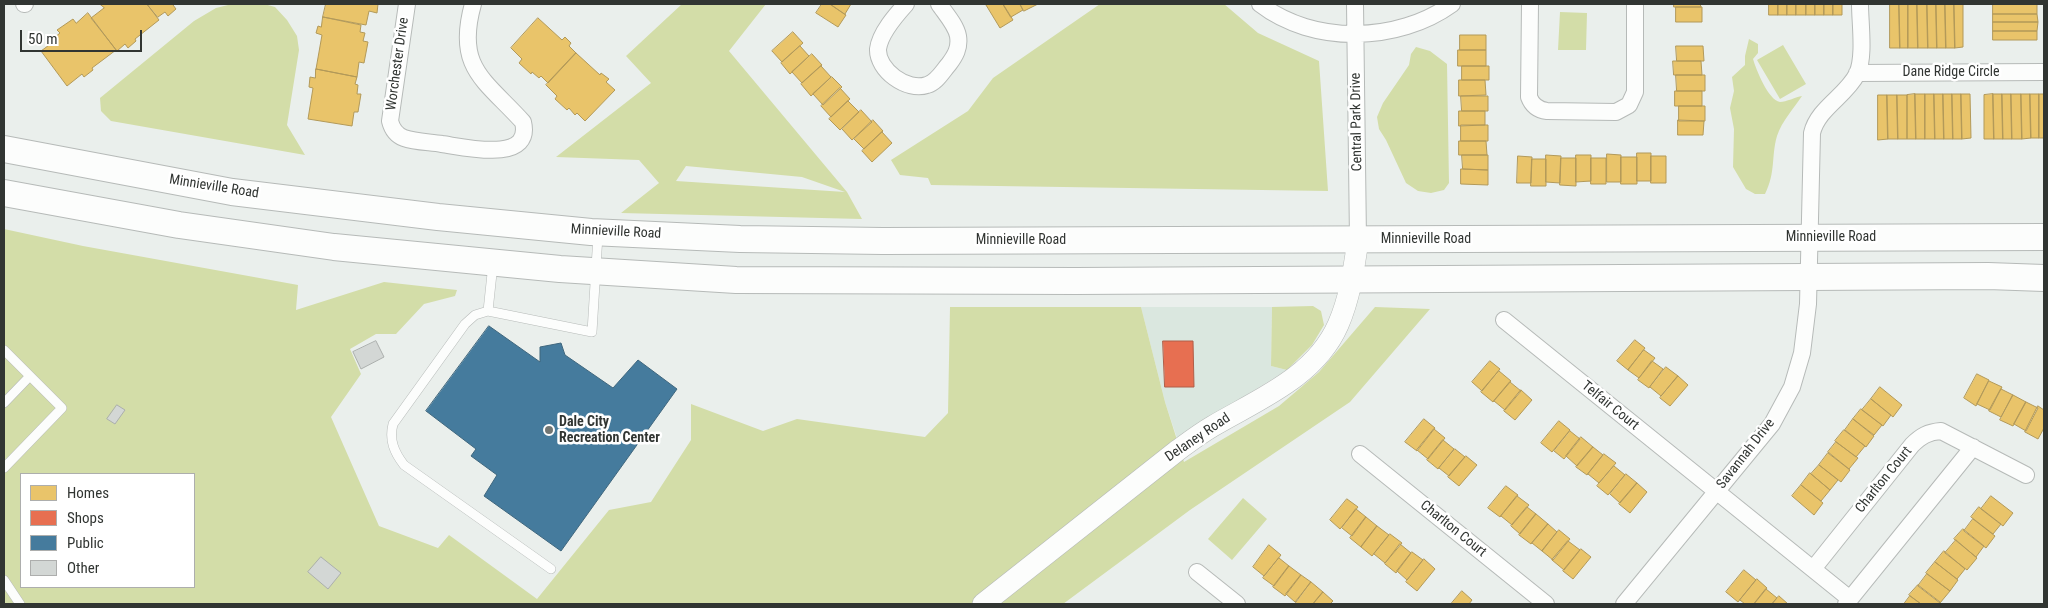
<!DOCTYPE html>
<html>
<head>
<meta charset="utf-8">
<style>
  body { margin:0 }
  #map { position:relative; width:2048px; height:608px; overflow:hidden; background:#eaefec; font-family:"Roboto Condensed",sans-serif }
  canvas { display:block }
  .frame { position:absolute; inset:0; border:5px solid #313532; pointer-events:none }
  .legend { position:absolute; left:20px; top:473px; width:175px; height:115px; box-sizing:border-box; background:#fff; border:1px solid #adaead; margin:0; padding:6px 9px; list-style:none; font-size:15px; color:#313532 }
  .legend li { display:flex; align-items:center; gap:10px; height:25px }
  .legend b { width:25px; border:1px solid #adaead }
  .scale { position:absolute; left:20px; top:30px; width:122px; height:22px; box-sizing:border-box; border:2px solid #313532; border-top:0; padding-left:6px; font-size:15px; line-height:18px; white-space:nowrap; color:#313532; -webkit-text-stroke:4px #fff; paint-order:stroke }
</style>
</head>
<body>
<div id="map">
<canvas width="2048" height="608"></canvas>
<div class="frame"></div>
<ul class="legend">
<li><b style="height:14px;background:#e9c46a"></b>Homes</li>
<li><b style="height:14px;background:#e76f51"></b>Shops</li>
<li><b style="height:14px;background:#457b9d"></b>Public</li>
<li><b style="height:14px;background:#d3d7d5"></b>Other</li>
</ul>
<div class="scale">50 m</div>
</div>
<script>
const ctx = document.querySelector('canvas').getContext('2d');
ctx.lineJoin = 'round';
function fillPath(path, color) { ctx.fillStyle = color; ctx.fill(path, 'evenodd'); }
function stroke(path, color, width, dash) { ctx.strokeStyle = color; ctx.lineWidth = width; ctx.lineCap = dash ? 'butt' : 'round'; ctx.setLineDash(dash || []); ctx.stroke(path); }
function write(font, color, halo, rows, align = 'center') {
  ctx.font = font + ' "Roboto Condensed",sans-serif'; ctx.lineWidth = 5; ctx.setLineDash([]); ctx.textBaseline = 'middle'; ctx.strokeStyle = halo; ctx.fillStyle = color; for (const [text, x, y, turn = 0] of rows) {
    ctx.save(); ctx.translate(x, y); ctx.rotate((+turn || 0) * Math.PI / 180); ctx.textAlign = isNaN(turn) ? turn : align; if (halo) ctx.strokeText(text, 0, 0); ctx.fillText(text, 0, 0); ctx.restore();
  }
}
fillPath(new Path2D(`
  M1141,307H1272L1271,366L1287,370L1177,438L1165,402Z`), '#dae7df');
fillPath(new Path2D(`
  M232,4H264L275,7L287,20L297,36L299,50L287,125L305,155L111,121L101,111L100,98L194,21L216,8Z
  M682,4H766L729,51L847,192L862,219L621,213L659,183L639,160L556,157L651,83L626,56ZM686,166L802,177L845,192L676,181Z
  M1100,4H1224L1258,33L1319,61L1328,191L931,185L928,178L900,175L891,160L968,111L993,78Z
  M1560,12L1587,13L1586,50H1558Z
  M1749,39L1758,44V53L1753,59C1756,69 1768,100 1780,102C1786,102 1796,97 1802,96C1794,108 1782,121 1777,136C1771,157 1776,172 1765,194H1755L1746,189L1733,167L1734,129L1730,108L1734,91L1732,77L1745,65V56Z
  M1783,45L1806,84L1780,99L1757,60Z
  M1416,47L1430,51L1447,64L1449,183L1444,190L1431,193L1418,191L1406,183L1386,140L1379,129L1377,117L1383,103L1409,65L1411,54Z
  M4,229L83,246L298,285L296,310L384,282L457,290L455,296L424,304L396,334H376L350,349L361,374L331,417L379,526L438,548L449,535L537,599L609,510L651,502L691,440V404L763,431L797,419L925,437L948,413L950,307H1141L1165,402L1184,462L1279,406L1319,372L1375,307L1430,309L1350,402L1190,510L1063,604H4ZM21,474H194V587H21Z
  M1313,306L1321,311L1324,325L1312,345L1287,370L1271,366L1272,307Z
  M1243,498L1267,519L1232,560L1208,539Z`), '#d3dda8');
const homes = new Path2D(`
  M100,4H147L159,20L135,39L136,41L128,48L125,44L117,51L91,18L104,8Z
  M147,4H176L173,5L176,9L168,16L165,12L158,17Z
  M326,4H378L377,13L369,11L366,25L323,17Z
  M822,4H830L846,15L838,27L816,13Z
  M830,4H851L845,14Z
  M988,4H1003L1013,20L1000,28L986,5Z
  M1003,4H1020L1023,10L1011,17Z
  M1020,4H1038L1024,11Z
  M1674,4H1700L1701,7H1674Z
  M1769,4H1778V15H1769Z
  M1778,4H1787V15H1778Z
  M1787,4H1796V15H1787Z
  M1796,4H1806V15H1796Z
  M1806,4H1815V15H1806Z
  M1815,4H1824V15H1815Z
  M1824,4H1833V15H1824Z
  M1833,4H1842V15H1833Z
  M1890,4H1899L1900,48H1890Z
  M1899,4H1908V48H1900Z
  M1908,4H1917L1918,48H1908Z
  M1917,4H1927L1928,48H1918Z
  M1927,4H1936L1937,48H1928Z
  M1936,4H1945L1946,48H1937Z
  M1945,4H1954L1955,48H1946Z
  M1954,4H1963V47L1955,48Z
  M1993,4H2037V14H1993Z
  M1676,7H1702V22H1676Z
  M88,13L116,50L92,68L93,70L84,77L82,74L67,86L41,51L56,40L54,38L60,33L57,30L73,19L76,23Z
  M1993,14H2037L2038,22H1993Z
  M323,17L361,25L360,32L365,33L363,41L368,42L364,63L359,62L357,77L316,69L322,35L316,33L318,26L321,27Z
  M538,18L562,40L565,37L571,43L569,46L576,53L548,83L541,76L539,78L532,72L531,74L519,63L522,59L511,48Z
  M1993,22H2038L2037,31H1993Z
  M1993,31H2037V40H1993Z
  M793,32L803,43L782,62L772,51Z
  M1460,35H1486V50H1460Z
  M800,46L809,56L790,74L781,63Z
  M1676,46H1703L1704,61H1677Z
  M1458,50H1486V66H1458Z
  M576,53L600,75L601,73L609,79L606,82L615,90L585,121L577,113L575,115L569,108L567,110L555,99L557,96L546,85Z
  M812,54L822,65L802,83L792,72Z
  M1673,61H1701L1702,75H1674Z
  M821,66L831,77L811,96L801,84Z
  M1462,66H1489V80H1462Z
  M316,69L357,77L355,84L358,85L357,94H361L358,112H354L352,126L308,119L313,88L309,87L310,77L315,78Z
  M1676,75H1705V91H1677Z
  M832,77L842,87L823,105L813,94Z
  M1459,80H1485L1486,95L1459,96Z
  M840,88L850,99L831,117L821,106Z
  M1675,91H1702V106H1675Z
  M1915,94L1916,139H1907V95Z
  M1915,94H1925V139H1916Z
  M1925,94H1934L1935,139H1925Z
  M1934,94H1943L1944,139H1935Z
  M1943,94H1952L1953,139H1944Z
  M1952,94H1961L1962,139H1953Z
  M1961,94H1970L1971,138L1962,139Z
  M1993,94H2002L2003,139H1994Z
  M1993,94L1994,139H1984V95Z
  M2002,94H2011L2012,139H2003Z
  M2011,94H2021L2022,139H2012Z
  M2021,94H2030L2031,138L2022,139Z
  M2030,94H2039V138H2031Z
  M2039,94H2044V138H2039Z
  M1878,95H1887L1888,139L1878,140Z
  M1887,95H1897L1898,139H1888Z
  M1897,95H1907V139H1898Z
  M1461,96H1488V111H1462Z
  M848,101L859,112L840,130L829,119Z
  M1679,106H1705V121H1679Z
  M861,110L872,122L852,140L842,129Z
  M1459,111H1485V125L1459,126Z
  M873,120L883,131L864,149L854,139Z
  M1678,120L1704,121L1703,135H1678Z
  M1461,125H1488V141H1461Z
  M882,132L892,143L872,162L862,151Z
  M1459,141H1486L1487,155H1459Z
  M1637,153H1651V181H1637Z
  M1607,154L1621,155V182H1607Z
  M1462,155H1488V170L1463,169Z
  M1546,155L1561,156L1560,183L1546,182Z
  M1576,155H1591V181L1576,182Z
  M1518,156L1532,157L1531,183H1517Z
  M1651,156H1666V183H1651Z
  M1621,157H1637V184H1621Z
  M1561,158H1576V186L1560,185Z
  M1591,158H1606V184H1591Z
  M1532,159H1546V186H1531Z
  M1461,169L1488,170V185L1461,184Z
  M1635,340L1645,348L1628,370L1617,361Z
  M1644,350L1655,358L1639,378L1628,370Z
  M1490,361L1500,369L1482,391L1472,382Z
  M1652,361L1663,369L1649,388L1638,380Z
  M1666,367L1678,376L1661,396L1650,387Z
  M1499,371L1511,381L1493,402L1481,392Z
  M1977,374L1989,380L1976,406L1964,398Z
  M1678,376L1688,385L1670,406L1660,398Z
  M1989,381L2002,387L1990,410L1977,404Z
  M1510,382L1521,391L1505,410L1494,401Z
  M1880,387L1902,405L1893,417L1871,399Z
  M2001,389L2013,395L2001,417L1989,411Z
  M1521,390L1532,400L1515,420L1504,411Z
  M2013,395L2026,402L2013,426L2000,420Z
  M1871,399L1891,415L1883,426L1862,410Z
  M2026,402L2038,408L2026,431L2014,424Z
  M2038,406L2044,410V428L2038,439L2025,432Z
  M1861,409L1882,425L1874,435L1853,419Z
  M1424,419L1435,428L1417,451L1405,442Z
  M1853,419L1874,436L1866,447L1845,430Z
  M1559,421L1570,430L1552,452L1541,443Z
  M1434,429L1445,438L1428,459L1417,450Z
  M1844,430L1865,446L1856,457L1835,441Z
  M1570,431L1580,439L1564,459L1554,451Z
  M1581,437L1593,447L1577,466L1566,456Z
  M1443,440L1454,449L1438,469L1427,460Z
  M1836,442L1858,458L1849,469L1828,452Z
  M1593,447L1603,455L1587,475L1576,467Z
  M1455,449L1465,457L1449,476L1439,468Z
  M1828,453L1850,470L1841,482L1819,465Z
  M1604,454L1616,463L1599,483L1588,474Z
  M1466,456L1477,465L1459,486L1448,477Z
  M1819,465L1838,480L1830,490L1811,474Z
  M1614,466L1625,475L1608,495L1597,486Z
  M1810,473L1830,490L1821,501L1801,485Z
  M1626,474L1637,483L1620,503L1610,494Z
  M1637,483L1647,492L1630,513L1619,504Z
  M1801,485L1823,503L1814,515L1792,496Z
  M1506,486L1518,495L1500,517L1488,508Z
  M1517,496L1529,505L1512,525L1501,516Z
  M1991,496L2013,513L2003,526L1981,509Z
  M1347,499L1358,507L1340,529L1330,520Z
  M1527,507L1536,514L1520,534L1511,526Z
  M1979,507L2001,524L1993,534L1971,517Z
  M1356,509L1366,517L1352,536L1342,528Z
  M1536,514L1548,524L1531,544L1519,535Z
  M1366,517L1377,526L1361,547L1350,538Z
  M1973,519L1995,536L1986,548L1964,531Z
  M1548,524L1557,532L1542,551L1532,543Z
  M1377,526L1389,535L1372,556L1361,547Z
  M1963,529L1984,546L1976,557L1954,539Z
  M1559,530L1570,539L1553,560L1542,551Z
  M1390,534L1402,543L1385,563L1374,554Z
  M1956,540L1977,558L1967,570L1945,553Z
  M1568,541L1580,550L1564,570L1552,560Z
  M1400,544L1411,553L1396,573L1385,564Z
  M1269,545L1281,555L1264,576L1253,567Z
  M1581,549L1591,557L1573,579L1563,571Z
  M1944,551L1965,569L1957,579L1935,562Z
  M1412,552L1423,560L1407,580L1397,571Z
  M1279,558L1289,566L1274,586L1263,578Z
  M1424,559L1435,569L1417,591L1406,582Z
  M1935,562L1958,580L1950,591L1926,573Z
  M1289,566L1301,575L1285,596L1273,587Z
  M1744,570L1756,580L1738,602L1726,592Z
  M1927,574L1950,591L1940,603L1918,586Z
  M1301,575L1311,582L1295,602L1286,594Z
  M1757,579L1767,588L1754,604H1745L1740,600Z
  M1311,582L1323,592L1313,604H1295Z
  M1918,585L1940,602L1938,604H1921L1909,595Z
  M1766,589L1777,598L1772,604H1754Z
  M1462,591L1472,600L1469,604H1451Z
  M1323,592L1333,601L1330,604H1313Z
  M1779,596L1788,604H1772Z
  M1910,596L1921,604H1904Z`);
fillPath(homes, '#e9c46a');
stroke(homes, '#b29959', 1);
const shops = new Path2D(`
  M1163,341H1193L1194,387H1165Z`);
fillPath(shops, '#e76f51');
stroke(shops, '#b05e48', 1);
const public = new Path2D(`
  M489,326L540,362V347L561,343L565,355L613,388L638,360L677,389L561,551L484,496L497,475L471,456L476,449L426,411Z`);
fillPath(public, '#457b9d');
stroke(public, '#3f667d', 1);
const building = new Path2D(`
  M376,341L384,357L361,369L353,352Z
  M117,405L125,410L115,424L107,419Z
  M321,557L341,573L328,589L308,572Z`);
fillPath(building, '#d3d7d5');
stroke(building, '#abafad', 1);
const service = new Path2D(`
  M493,264L488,311L592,332L598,235
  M488,311L475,315L465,324L393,424C389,440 394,452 404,465L551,569
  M4,350L62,408L4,468
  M4,403L30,376
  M4,580L20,604`);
const minor = new Path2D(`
  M24,4H25
  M407,4L390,121C392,129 396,135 404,138C415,142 430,142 442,144C464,147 533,164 523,122C485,80 455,68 473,4
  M906,4C896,15 880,33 878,49C877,70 907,92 927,85C937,82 942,72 949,64C955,56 960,48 958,36C956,25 945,13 939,4
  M1260,4C1313,45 1398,43 1452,4
  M1355,4L1358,240
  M1530,4L1529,97C1532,105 1538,110 1547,111L1616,112L1629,105L1635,92V4
  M1857,73L2044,72
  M1504,320L1850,599
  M1360,454L1546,604
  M1813,569L1912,445C1921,436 1928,432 1941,431L2026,475
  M1197,572L1237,604
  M1624,604L1772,424L1792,387L1802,353L1808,304L1812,133C1818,108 1846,96 1857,74C1865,57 1860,23 1860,4
  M1846,604L1973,447`);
const tertiary = new Path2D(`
  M983,604L1178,450C1189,442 1201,433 1213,426C1259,399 1315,377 1338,325C1350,298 1354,268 1358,240`);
const primary = new Path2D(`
  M4,149L232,192L438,217L591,232L740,239L883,241L2044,237
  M4,193L179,225L334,247L560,269L736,280L1076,281L1988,276L2044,278`);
stroke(service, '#b6bab8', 10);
stroke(minor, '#b6bab8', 18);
stroke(tertiary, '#b6bab8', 22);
stroke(primary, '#b6bab8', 28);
stroke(service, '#fcfdfc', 9);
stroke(minor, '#fcfdfc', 16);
stroke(tertiary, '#fcfdfc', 21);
stroke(primary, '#fcfdfc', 26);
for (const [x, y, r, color] of [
  [549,430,5,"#727673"]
]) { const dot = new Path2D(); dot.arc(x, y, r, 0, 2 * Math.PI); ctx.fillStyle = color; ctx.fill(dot); stroke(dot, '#fff', 2); }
write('14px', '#313532', '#fff', [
  ["Worchester Drive",398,64,-82],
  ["Dane Ridge Circle",1951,72],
  ["Central Park Drive",1357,122,-91],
  ["Minnieville Road",214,187,9],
  ["Minnieville Road",616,232,3],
  ["Minnieville Road",1831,237],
  ["Minnieville Road",1426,239],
  ["Minnieville Road",1021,240],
  ["Telfair Court",1610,406,39],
  ["Delaney Road",1198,438,-34],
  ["Savannah Drive",1746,454,-52],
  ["Charlton Court",1884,480,-51],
  ["Charlton Court",1453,529,39]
]);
write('bold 14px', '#313532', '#fff', [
  ["Dale City",559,422],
  ["Recreation Center",559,438]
], 'left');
</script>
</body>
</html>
